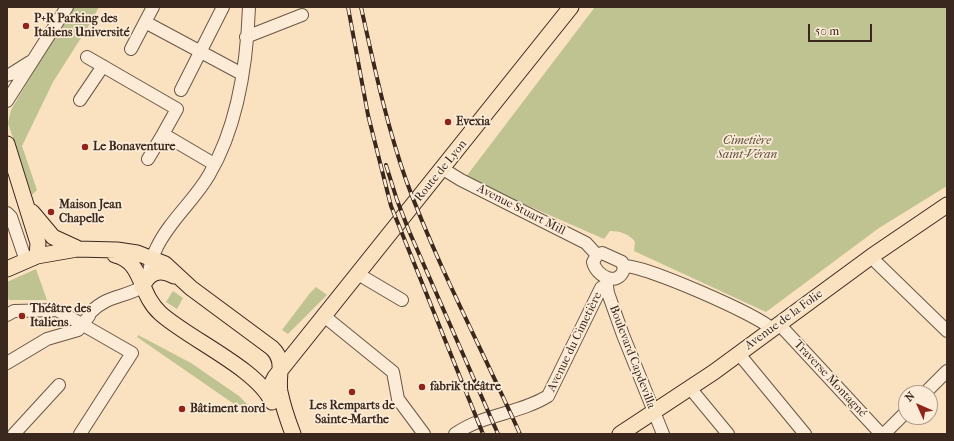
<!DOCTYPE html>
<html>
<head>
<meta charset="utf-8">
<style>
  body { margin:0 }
  #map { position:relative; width:954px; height:441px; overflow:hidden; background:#fae2c1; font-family:"IM FELL French Canon",serif }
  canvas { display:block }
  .frame { position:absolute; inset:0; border:8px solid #3a271d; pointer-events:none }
  .north { position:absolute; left:898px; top:385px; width:40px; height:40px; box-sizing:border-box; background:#fcecd7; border:1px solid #ae9d8d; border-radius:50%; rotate:315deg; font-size:11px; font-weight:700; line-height:16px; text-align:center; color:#3a271d }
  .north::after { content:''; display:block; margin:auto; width:14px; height:18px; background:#8f2418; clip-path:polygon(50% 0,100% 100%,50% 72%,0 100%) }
  .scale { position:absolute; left:808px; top:24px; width:64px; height:18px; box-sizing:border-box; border:2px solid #3a271d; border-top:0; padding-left:5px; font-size:12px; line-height:14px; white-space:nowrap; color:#3a271d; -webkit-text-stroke:3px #fcecd7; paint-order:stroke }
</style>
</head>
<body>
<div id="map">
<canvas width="954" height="441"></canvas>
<div class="frame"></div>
<div class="north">N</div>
<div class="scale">50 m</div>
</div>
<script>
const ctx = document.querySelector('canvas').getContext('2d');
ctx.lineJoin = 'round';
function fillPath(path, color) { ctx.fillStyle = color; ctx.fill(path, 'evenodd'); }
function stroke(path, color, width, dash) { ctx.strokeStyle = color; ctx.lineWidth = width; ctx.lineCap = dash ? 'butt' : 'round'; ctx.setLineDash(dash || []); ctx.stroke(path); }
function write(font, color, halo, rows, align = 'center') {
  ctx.font = font + ' "IM FELL French Canon",serif'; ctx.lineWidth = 3.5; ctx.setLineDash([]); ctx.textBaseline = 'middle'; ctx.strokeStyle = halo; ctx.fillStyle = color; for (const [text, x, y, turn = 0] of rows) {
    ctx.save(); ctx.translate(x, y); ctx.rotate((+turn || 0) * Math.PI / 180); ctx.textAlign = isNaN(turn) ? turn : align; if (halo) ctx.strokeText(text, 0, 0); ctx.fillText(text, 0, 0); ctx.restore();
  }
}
fillPath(new Path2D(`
  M72,7H99L88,27L53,82L22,146L37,190L32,195L8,123L11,110Z
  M595,7H947V186L879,228L766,312L634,251L635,242C630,234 619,231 610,231L604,239L465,178Z
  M36,269L47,300H9L7,296V282Z
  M316,287L327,295L288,334L282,330L310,293Z
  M173,291L183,298L177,309L166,302Z
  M138,335L191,363L239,396L252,409L247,413L137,337Z`), '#bfc392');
const minor = new Path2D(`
  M145,22L242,74
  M246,37L302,15
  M131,49L153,7
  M87,57L177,109L163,134L214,164
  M7,75L11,74L30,62
  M181,90L223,7
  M80,100L103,66
  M7,101L67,7
  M148,159L163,134
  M443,169L461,180L586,243L597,255
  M7,213L11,217L26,261
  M602,253L622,262L624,269C618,288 596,276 593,262L597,255Z
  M872,256L876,262L947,331
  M624,266C644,265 756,314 772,329
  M358,274L402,300
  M148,276C150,266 152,256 157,247C170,220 194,201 209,175C238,126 247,63 249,7
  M606,279L608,293L623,335L663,434
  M91,312C108,295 123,298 142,287
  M7,315L14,311L57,310L132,353L80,434
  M324,316L393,372L398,399L424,434
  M779,324L881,434
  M739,354L805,434
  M7,363L47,339L78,330L89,316
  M690,388L728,434
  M925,393L947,371
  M14,434L59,385
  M455,434C483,414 519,414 548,396L601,288L606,285
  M884,434L906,412`);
const major = new Path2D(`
  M7,144L38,243L37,256
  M32,212L53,237L77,248
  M115,255C144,262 138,293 160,313C187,338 258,369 272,402
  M7,269L37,256L77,249L117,250L137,253L165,264L191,288L272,348C286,361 277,376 280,392C283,406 288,421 293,434
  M142,287C149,272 159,268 174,276
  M271,399L272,383L275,377L571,7
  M620,434L714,372L872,256L947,205`);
stroke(minor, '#6a5646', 14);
stroke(major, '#3a271d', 17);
stroke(minor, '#fcecd7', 12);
stroke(major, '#fae2c1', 15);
const rail = new Path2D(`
  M348,7L368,115L391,206L483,434
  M361,7C374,65 386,123 406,180C438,267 482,349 520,434
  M386,165L397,200L409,231L498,434`);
stroke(rail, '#3a271d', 4);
stroke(rail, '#fcecd7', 2.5, [8]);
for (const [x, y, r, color] of [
  [26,26,4,"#8f2418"],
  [448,122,4,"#8f2418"],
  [85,147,4,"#8f2418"],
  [51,212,4,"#8f2418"],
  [22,316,4,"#8f2418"],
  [422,387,4,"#8f2418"],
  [352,392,4,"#8f2418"],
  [182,409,4,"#8f2418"]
]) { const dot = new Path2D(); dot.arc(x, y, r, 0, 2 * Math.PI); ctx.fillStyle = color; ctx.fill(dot); stroke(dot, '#fcecd7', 1.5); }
write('bold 12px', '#3a271d', '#fcecd7', [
  ["P+R Parking des",34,19],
  ["Italiens Université",34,33],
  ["Evexia",456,122],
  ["Le Bonaventure",93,147],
  ["Maison Jean",59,205],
  ["Chapelle",59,219],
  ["Théâtre des",30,309],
  ["Italiens",30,323],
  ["fabrik théâtre",430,387],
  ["Les Remparts de",352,406,"center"],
  ["Sainte-Marthe",352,420,"center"],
  ["Bâtiment nord",190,409]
], 'left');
write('italic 12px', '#5b4e3a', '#fcecd7', [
  ["Cimetière",747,141],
  ["Saint-Véran",747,155]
]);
write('12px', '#3a271d', '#fcecd7', [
  ["Route de Lyon",441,171,-51],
  ["Avenue Stuart Mill",521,210,27],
  ["Avenue de la Folie",784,320,-36],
  ["Avenue du Cimetière",575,342,-64],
  ["Boulevard Capdevilla",632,357,69],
  ["Traverse Montagné",830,379,47]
]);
</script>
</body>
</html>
